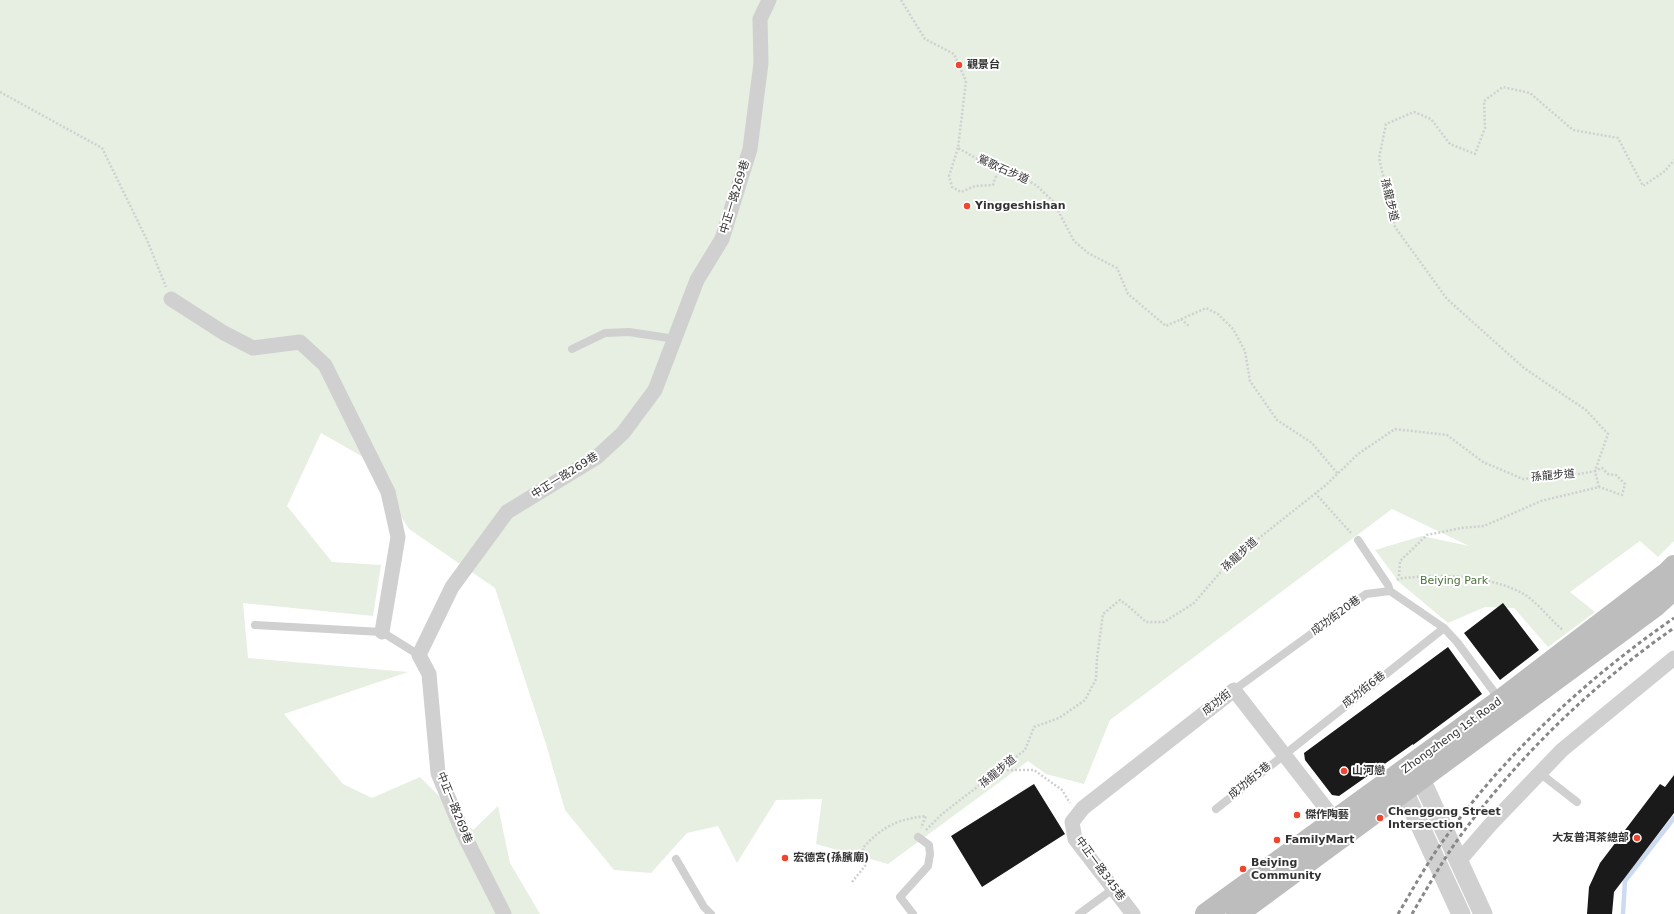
<!DOCTYPE html>
<html>
<head>
<meta charset="utf-8">
<style>
  body { margin:0 }
  canvas { display:block; background:#fff }
</style>
</head>
<body>
<canvas width="1674" height="914"></canvas>
<script>
const ctx = document.querySelector('canvas').getContext('2d');
ctx.lineJoin = 'round';
function fillPath(path, color) { ctx.fillStyle = color; ctx.fill(path, 'evenodd'); }
function stroke(path, color, width, dash) { ctx.strokeStyle = color; ctx.lineWidth = width; ctx.lineCap = dash ? 'butt' : 'round'; ctx.setLineDash(dash || []); ctx.stroke(path); }
function write(font, color, halo, rows, align = 'center') {
  ctx.font = font + ' "DejaVu Sans","Noto Sans TC",sans-serif'; ctx.lineWidth = 4; ctx.setLineDash([]); ctx.textBaseline = 'middle'; ctx.strokeStyle = halo; ctx.fillStyle = color; for (const [text, x, y, turn = 0] of rows) {
    ctx.save(); ctx.translate(x, y); ctx.rotate((+turn || 0) * Math.PI / 180); ctx.textAlign = isNaN(turn) ? turn : align; if (halo) ctx.strokeText(text, 0, 0); ctx.fillText(text, 0, 0); ctx.restore();
  }
}
fillPath(new Path2D(`
  M0,0H1674V541L1658,557L1640,541L1570,592L1595,612L1548,647L1514,608L1485,607L1448,623L1399,582L1375,550L1422,536L1469,546L1392,509L1110,720L1084,784L1046,774L1028,761L888,864L816,844L822,799L776,800L737,863L718,826L687,833L651,873L614,870L565,810L546,744L495,588L409,529L363,457L321,433L287,506L332,562L381,565L373,616L243,603L248,658L408,672L284,714L343,784L372,798L420,777L473,830L498,806L510,863L540,914H0Z`), '#e6efe1');
stroke(new Path2D(`
  M1623,914L1625,881L1674,818`), '#cddbf0', 4.5);
fillPath(new Path2D(`
  M1503,603L1539,650L1500,680L1464,633Z
  M1448,647L1482,694L1413,745V744L1339,796L1332,795L1305,760L1304,753Z
  M1674,775V813L1614,892L1612,914H1587L1589,887L1600,863L1660,784L1665,787Z
  M1034,784L1065,834L982,887L951,836Z`), '#1a1a1a');
stroke(new Path2D(`
  M901,0L925,39L954,54L966,81L958,148L990,166L1027,180L1037,186L1053,201L1074,241L1088,253L1117,268L1128,294L1166,326L1206,308L1218,314L1233,329L1245,351L1250,381L1277,420L1312,443L1338,474
  M0,92L102,148L147,240L166,287
  M958,148L949,176L952,187L961,192L975,186L993,185L995,178L1001,170
  M1181,319L1190,327
  M1315,493L1351,533
  M1399,576L1400,561L1427,535L1461,528L1484,526L1541,501L1599,487L1595,471L1602,468L1608,474L1616,475L1625,484L1622,495L1599,487
  M1397,580C1402,577 1409,578 1415,577C1448,574 1492,577 1522,593C1538,602 1549,619 1563,630
  M999,770H1034L1062,790L1070,803
  M926,830L942,814L1025,750L1034,727L1059,718L1085,700L1096,679L1097,658L1103,614L1120,600L1127,605L1146,622H1164L1194,603L1230,561L1326,485L1358,454L1395,429L1447,435L1483,462L1523,479L1579,474L1595,471L1608,434L1586,410L1524,368L1447,299L1395,227L1379,158L1386,124L1414,112L1431,119L1450,144L1475,154L1485,128L1484,101L1503,87L1530,93L1573,130L1618,138L1643,186L1665,171L1674,160
  M852,882L865,866L863,848C881,827 898,819 926,816L921,828`), '#d0d0d0', 2.5, [2, 2]);
stroke(new Path2D(`
  M572,349L605,333L629,332L675,339
  M1358,540L1388,585L1390,591
  M255,625L382,632L419,655
  M1234,690L1366,594L1390,591L1444,628L1457,642L1500,700
  M1541,774L1577,802
  M1216,809L1444,628
  M676,859L704,907L711,914
  M913,914L900,897L928,866L930,854L929,845L918,837
  M1079,914L1113,889`), '#d0d0d0', 8);
stroke(new Path2D(`
  M171,299L224,333L253,348L300,342L325,365L388,492L398,537L382,632
  M1459,861L1490,825L1562,750L1674,658
  M504,914L463,833L438,773L429,674L419,655L452,587L507,512L597,457L623,433L655,390L697,280L722,239L750,149L761,63L760,19L769,0
  M1133,914L1075,839L1072,822L1083,808L1234,690L1335,820`), '#d0d0d0', 15);
stroke(new Path2D(`
  M1461,914L1404,791V771L1421,779L1483,914`), '#d0d0d0', 19);
stroke(new Path2D(`
  M1206,914L1501,700L1667,573L1674,566
  M1237,914L1654,607L1674,589`), '#bdbdbd', 22);
stroke(new Path2D(`
  M1398,914C1410,894 1421,874 1434,854C1496,762 1583,681 1674,618
  M1412,914C1429,885 1446,854 1467,827C1525,750 1595,683 1674,628`), '#888', 3, [4, 3]);
for (const [x, y, r, color] of [
  [959,65,4,"#ef472f"],
  [967,206,4,"#ef472f"],
  [1344,771,4,"#ef472f"],
  [1297,815,4,"#ef472f"],
  [1380,818,4,"#ef472f"],
  [1637,838,4,"#ef472f"],
  [1277,840,4,"#ef472f"],
  [785,858,4,"#ef472f"],
  [1243,869,4,"#ef472f"]
]) { const dot = new Path2D(); dot.arc(x, y, r, 0, 2 * Math.PI); ctx.fillStyle = color; ctx.fill(dot); stroke(dot, '#fff', 1.5); }
write('bold 11px', '#333', '#fff', [
  ["觀景台",967,65],
  ["Yinggeshishan",975,206],
  ["山河戀",1352,771],
  ["Chenggong Street",1388,812],
  ["Intersection",1388,825],
  ["傑作陶藝",1305,815],
  ["大友普洱茶總部",1629,838,"right"],
  ["FamilyMart",1285,840],
  ["宏德宮(孫臏廟)",793,858],
  ["Beiying",1251,863],
  ["Community",1251,876]
], 'left');
write('11px', '#333', '#fff', [
  ["鶯歌石步道",1003,170,24],
  ["中正一路269巷",735,197,-73],
  ["孫龍步道",1389,200,77],
  ["中正一路269巷",565,476,-32],
  ["孫龍步道",1553,476,-5],
  ["孫龍步道",1240,555,-42],
  ["成功街20巷",1336,616,-36],
  ["成功街6巷",1364,690,-38],
  ["成功街",1217,703,-38],
  ["Zhongzheng 1st Road",1452,736,-36],
  ["孫龍步道",998,772,-39],
  ["成功街5巷",1250,781,-39],
  ["中正一路269巷",454,808,68],
  ["中正一路345巷",1100,869,54]
]);
write('11px', '#4b723c', '#fff', [
  ["Beiying Park",1454,581]
]);
</script>
</body>
</html>
